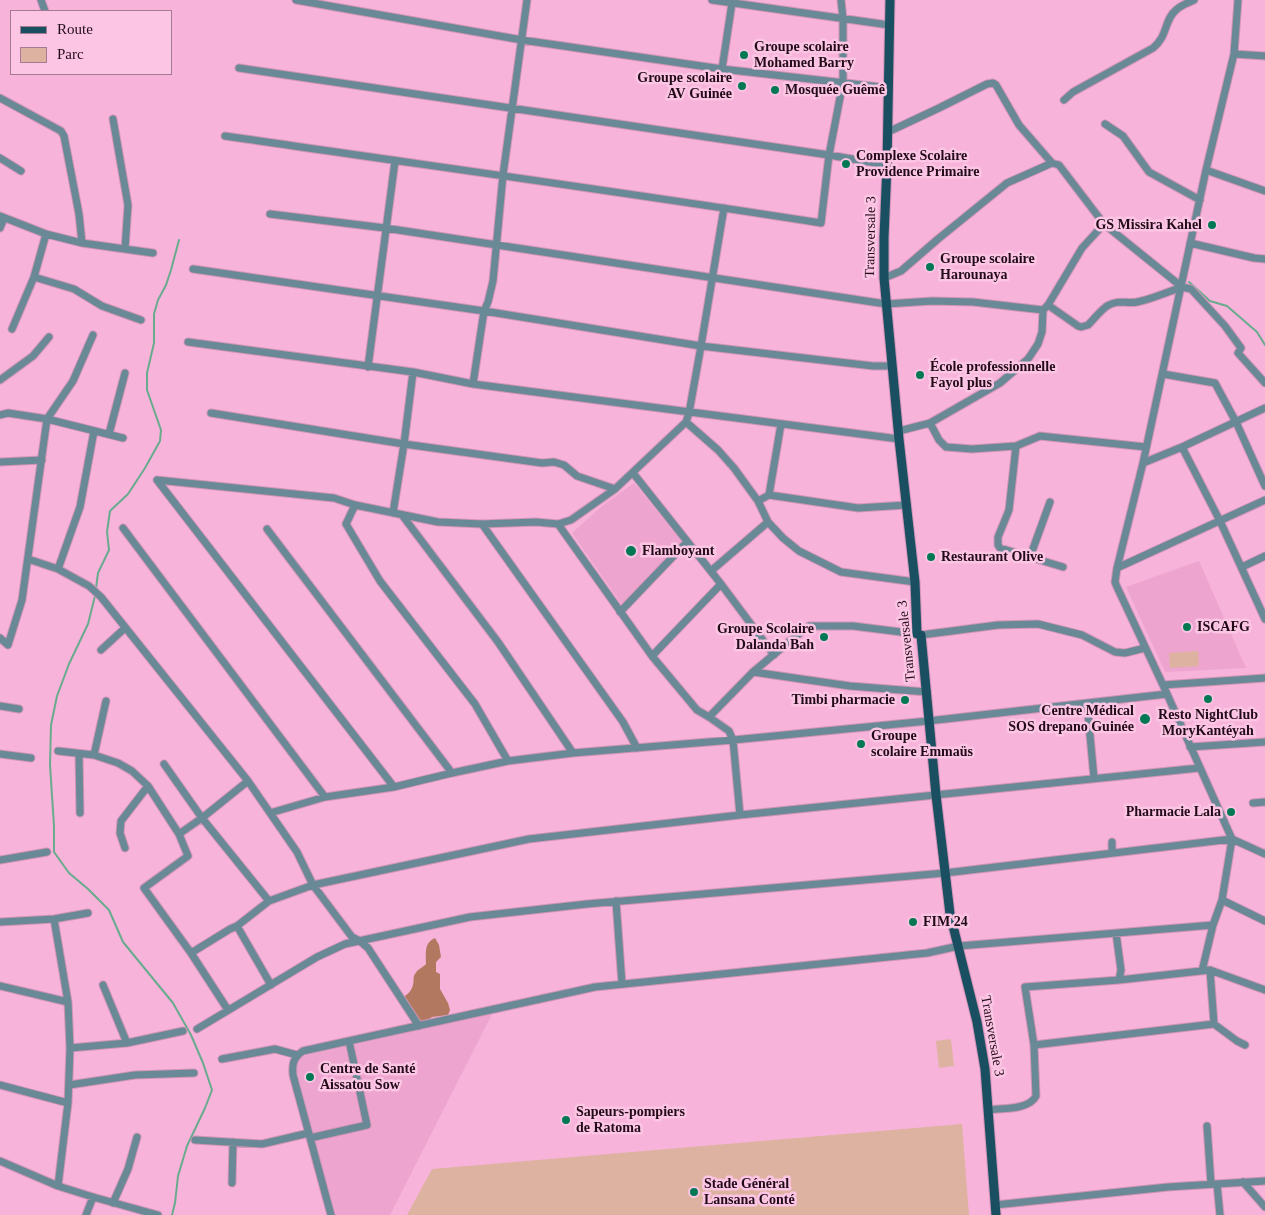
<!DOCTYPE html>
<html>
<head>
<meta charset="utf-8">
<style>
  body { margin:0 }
  #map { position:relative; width:1265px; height:1215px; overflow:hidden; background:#f7b3da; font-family:Georgia,serif }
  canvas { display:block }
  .legend { position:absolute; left:10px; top:10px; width:162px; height:65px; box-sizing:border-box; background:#fcc5e4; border:1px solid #a57b93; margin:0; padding:6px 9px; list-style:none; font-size:15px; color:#220b19 }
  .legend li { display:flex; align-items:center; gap:10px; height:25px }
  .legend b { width:25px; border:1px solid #a57b93 }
</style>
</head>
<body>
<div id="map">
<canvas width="1265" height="1215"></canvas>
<ul class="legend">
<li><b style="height:6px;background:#1a4f61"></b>Route</li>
<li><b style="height:14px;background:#deb2a0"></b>Parc</li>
</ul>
</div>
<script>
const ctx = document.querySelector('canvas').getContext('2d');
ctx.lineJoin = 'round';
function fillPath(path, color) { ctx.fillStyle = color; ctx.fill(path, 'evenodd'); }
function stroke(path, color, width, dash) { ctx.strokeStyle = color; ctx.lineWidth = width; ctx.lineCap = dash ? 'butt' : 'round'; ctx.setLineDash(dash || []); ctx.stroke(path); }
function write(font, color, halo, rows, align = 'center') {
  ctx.font = font + ' Georgia,serif'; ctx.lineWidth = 5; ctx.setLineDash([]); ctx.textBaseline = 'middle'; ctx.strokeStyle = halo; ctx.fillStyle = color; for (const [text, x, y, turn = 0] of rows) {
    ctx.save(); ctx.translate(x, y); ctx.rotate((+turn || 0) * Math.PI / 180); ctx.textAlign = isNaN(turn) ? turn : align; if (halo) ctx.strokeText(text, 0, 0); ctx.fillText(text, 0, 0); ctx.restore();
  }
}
fillPath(new Path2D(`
  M634,483L684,544L671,557L622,605L572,533L602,506Z
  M1199,561L1246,668L1165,672L1126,587Z
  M492,1014L390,1215H333L296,1068L298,1059L307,1055Z`), '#eda4ce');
fillPath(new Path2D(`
  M1198,651L1199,666L1170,668L1169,653Z
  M951,1039L954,1066L939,1068L936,1041Z
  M962,1124L969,1215H407L432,1169Z`), '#deb2a0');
fillPath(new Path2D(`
  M435,938L439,945L441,957L436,962V972L440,974V989L448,1003L450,1010L448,1015L432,1017L425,1022L415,1020L401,998C407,995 411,992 413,985C414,982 413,979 414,976C416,970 422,968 426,964C426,952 424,943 435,938Z`), '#b37960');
stroke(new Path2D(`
  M1189,282L1210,301L1227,306L1257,332L1265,345
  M96,588L98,573L109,550L107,532L110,511L128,494L145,468L160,441L161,430L147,390V373L154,343V314L158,300L166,285L171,270L179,240
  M95,596L88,624L69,664L57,696L51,725L50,765L54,826V852L69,873L88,889L109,910L123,942L173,1003L191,1035L203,1063L212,1090L205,1108L187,1146L178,1176L175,1203L172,1215`), '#68ab8d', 2);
const minor = new Path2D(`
  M41,0L45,11
  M296,0L522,40L722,69L889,88
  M712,0L889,25
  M1238,0L1234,54L1206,170L1143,463L1117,568L1115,582L1117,587L1163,685L1232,839L1265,854
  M1234,54L1265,56
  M239,68L829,155L887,165
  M722,69L732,3
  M0,98L61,131L64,136L79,214L82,243
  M1064,100L1073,92L1153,48C1168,36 1164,20 1176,10C1181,5 1188,3 1194,0
  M113,119L128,205L125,249
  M1105,124L1123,136L1149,172L1200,200
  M888,132L939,108L987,84L993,83L996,85L1019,125L1052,163
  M225,136C424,165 623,192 821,223L829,155L843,82V18L841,0
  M0,158L21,171
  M1206,170L1265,191
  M270,214L385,228L886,304L932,301L973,302L1043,310
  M0,216L46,234L82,243L153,253
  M0,228L4,218
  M46,234L34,277L74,289L102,306L141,320
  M1190,243L1254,258L1265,259
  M193,269L484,311L701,346L873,366H892
  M884,278L901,271L938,239L1007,183L1052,163L1059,165L1104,224L1182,287L1191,289L1225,326L1241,348L1238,353L1265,383
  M1048,305L1078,326L1081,327L1088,325C1094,319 1100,311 1107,306C1119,299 1125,304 1137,302C1152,299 1167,292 1182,287
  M12,329L34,277
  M188,342L413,372L473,384L899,439
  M368,367L395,161
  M1163,374L1215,383L1236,422L1265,486
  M0,380L33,356L49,337
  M473,384L484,311L488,302L493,281L503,175L527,0
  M211,413L404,444L542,463L554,462L564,465L577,476L615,489
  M0,415L8,413L47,419L123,438
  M686,422L718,450L734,468L758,501L768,522L783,538L799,551L841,572L915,582
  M930,423L939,440L946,447L972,449L1016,446L1040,436L1146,447
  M899,431L930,423L1000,383L1028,359L1038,344L1042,332L1043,310L1048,305L1082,248L1104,224
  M109,434L125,373
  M1016,446L1009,510L998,537V545L1000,548L1063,567
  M1182,447L1220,521L1265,619
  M0,462L42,460
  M1143,463L1182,447L1265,408
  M633,473L721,584L774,655
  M157,480L334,498L355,505L438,522L482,524L536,522L558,524L571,520L615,489L686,422L689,413L701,346L724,208
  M157,480L394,787
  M769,495L858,508L907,505
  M758,501L769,495L781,424
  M355,505L346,524L380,581L475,704L508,761
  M393,513L404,444L413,372
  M402,515L498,642L573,753
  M482,524L623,722L637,748
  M558,524L652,656L697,710L709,717L729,731L733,740L740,815
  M123,528L325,797
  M267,529L452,773
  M1030,557L1050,502
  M28,559L58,569L80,507L94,431
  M1242,567L1265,556
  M1117,568L1265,500
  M58,569L89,586L101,597L248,781L297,852L313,885L352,937L360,941L368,948L419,1026
  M711,571L768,522
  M620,612L687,542
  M921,635L998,625L1038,624L1082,635L1115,652L1125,653L1145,648
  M0,638L8,645L22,600L47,419L73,381L93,335
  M101,650L125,628
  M652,656L721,584
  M753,672L850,686L927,692
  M1163,685L1265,678
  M1087,703L1094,778
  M0,706L19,709
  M709,717L753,672L790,641L809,626H853L917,634
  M1190,747L1265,742
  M58,751L94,755L118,763L132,771L148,786L179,834L188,856L144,888L191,953L228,1010
  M0,754L31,758
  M79,754L80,813
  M94,755L106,701
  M164,764L202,818L269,901
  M1253,803L1265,802
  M270,813L325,797L394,787L452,773L508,761L573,753L733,740L928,721L1167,694
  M179,834L202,818L248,781
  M125,848L120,833L121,821L148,786
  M1112,853V842
  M0,860L47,852
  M1222,900L1265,921
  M616,901L622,984
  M54,919L68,1002L70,1048L68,1103L58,1186
  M0,922L54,919L88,913
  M237,926L271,985
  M1116,933L1121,970L1119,980
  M191,953L230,929L237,926L269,901L313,885L529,839L740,815L1199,768
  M1210,970L1214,1024
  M103,985L127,1043
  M0,986L68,1002
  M197,1029L317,957L345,944L470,917L587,904L945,873L1232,839L1222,900L1213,925L1202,971
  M1034,1045L1214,1024L1237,1041L1245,1045
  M70,1048L127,1043L183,1031
  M222,1059L275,1049L297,1055
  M0,1085L68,1103
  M69,1085L135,1075L194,1073
  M988,1110C1002,1108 1029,1110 1036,1096L1034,1045L1025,987L1119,980L1210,970L1265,990
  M1207,1126L1211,1184
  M310,1138L367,1125L349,1041
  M195,1140L262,1144L309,1133
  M0,1161L58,1186L93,1197L158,1215
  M1243,1182L1265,1207
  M232,1183L233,1142
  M1217,1184L1220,1215
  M113,1203L128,1169L137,1137
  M995,1205L1168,1187L1265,1181
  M86,1215L93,1197
  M331,1215L293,1075C292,1064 293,1058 303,1051L595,987L927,953L959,946L1213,925`);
const major = new Path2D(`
  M890,0L887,165L884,237V278L899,439L915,582L917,634L921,635L936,795L950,914L977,1022L985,1069L996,1215`);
stroke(minor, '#d195b7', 9);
stroke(major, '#d195b7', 11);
stroke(minor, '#688995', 7);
stroke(major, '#1a4f61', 9);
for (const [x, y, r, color] of [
  [744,55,5,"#007854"],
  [742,86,5,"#007854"],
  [775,90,5,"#007854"],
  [846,164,5,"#007854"],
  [1212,225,5,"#007854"],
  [930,267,5,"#007854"],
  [920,375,5,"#007854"],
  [631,551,6,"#007854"],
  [931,557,5,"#007854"],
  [1187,627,5,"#007854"],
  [824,637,5,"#007854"],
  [1208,699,5,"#007854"],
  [905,700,5,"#007854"],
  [1145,719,6,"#007854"],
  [861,744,5,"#007854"],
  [1231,812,5,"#007854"],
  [913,922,5,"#007854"],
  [310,1077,5,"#007854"],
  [566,1120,5,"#007854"],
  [694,1192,5,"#007854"]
]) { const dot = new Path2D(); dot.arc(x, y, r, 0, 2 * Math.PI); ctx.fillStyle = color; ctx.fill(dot); stroke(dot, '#fcc5e4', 2); }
write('bold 14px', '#220b19', '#fcc5e4', [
  ["Groupe scolaire",754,47],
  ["Mohamed Barry",754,63],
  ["Groupe scolaire",732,78,"right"],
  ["AV Guinée",732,94,"right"],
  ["Mosquée Guêmê",785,90],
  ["Complexe Scolaire",856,156],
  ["Providence Primaire",856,172],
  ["GS Missira Kahel",1202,225,"right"],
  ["Groupe scolaire",940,259],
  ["Harounaya",940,275],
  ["École professionnelle",930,367],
  ["Fayol plus",930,383],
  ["Flamboyant",642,551],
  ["Restaurant Olive",941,557],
  ["ISCAFG",1197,627],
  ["Groupe Scolaire",814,629,"right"],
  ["Dalanda Bah",814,645,"right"],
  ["Timbi pharmacie",895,700,"right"],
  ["Centre Médical",1134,711,"right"],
  ["SOS drepano Guinée",1134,727,"right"],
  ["Resto NightClub",1208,715,"center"],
  ["MoryKantéyah",1208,731,"center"],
  ["Groupe",871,736],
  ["scolaire Emmaüs",871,752],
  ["Pharmacie Lala",1221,812,"right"],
  ["FIM 24",923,922],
  ["Centre de Santé",320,1069],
  ["Aissatou Sow",320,1085],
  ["Sapeurs-pompiers",576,1112],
  ["de Ratoma",576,1128],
  ["Stade Général",704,1184],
  ["Lansana Conté",704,1200]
], 'left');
write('14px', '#220b19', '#fcc5e4', [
  ["Transversale 3",871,237,-89],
  ["Transversale 3",907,641,-96],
  ["Transversale 3",992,1036,80]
]);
</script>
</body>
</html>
